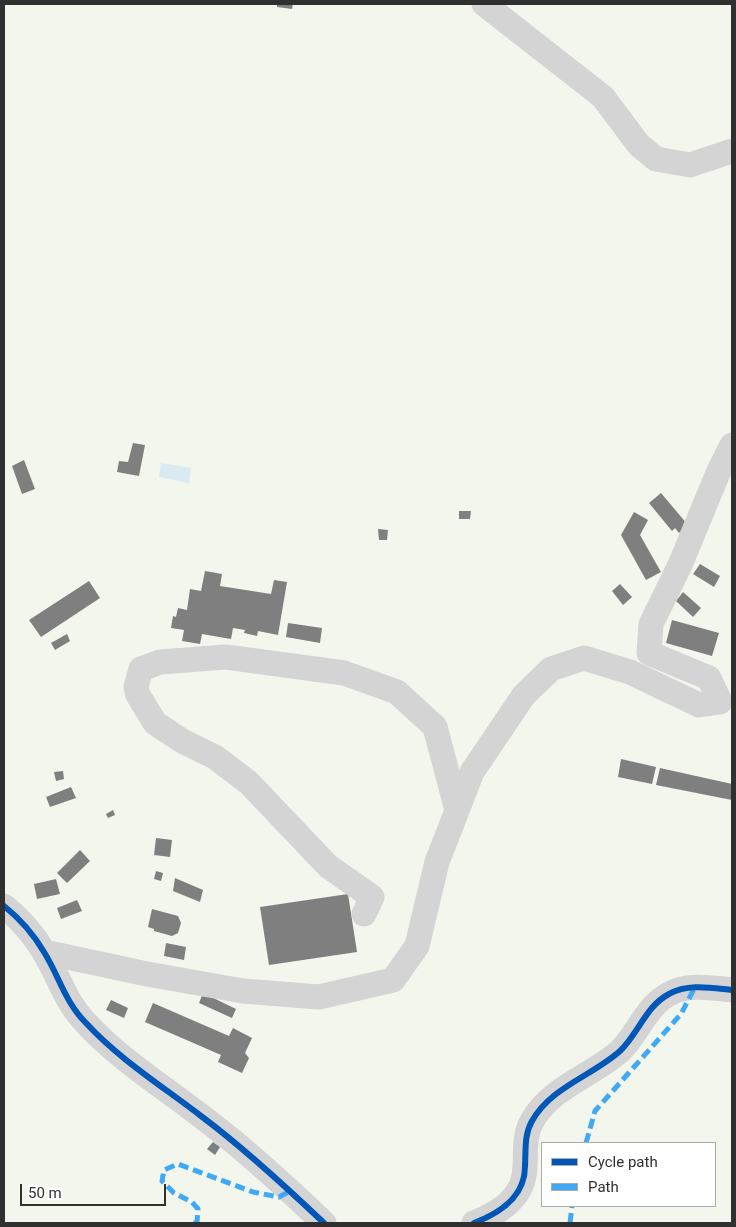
<!DOCTYPE html>
<html>
<head>
<meta charset="utf-8">
<style>
  body { margin:0 }
  #map { position:relative; width:736px; height:1227px; overflow:hidden; background:#fff; font-family:Roboto,sans-serif }
  canvas { display:block }
  .frame { position:absolute; inset:0; border:5px solid #303030; pointer-events:none }
  .legend { position:absolute; left:541px; top:1142px; width:175px; height:65px; box-sizing:border-box; background:#fff; border:1px solid #acacac; margin:0; padding:6px 9px; list-style:none; font-size:15px; color:#303030 }
  .legend li { display:flex; align-items:center; gap:10px; height:25px }
  .legend b { width:25px; border:1px solid #acacac }
  .scale { position:absolute; left:20px; top:1184px; width:146px; height:22px; box-sizing:border-box; border:2px solid #303030; border-top:0; padding-left:6px; font-size:15px; line-height:18px; white-space:nowrap; color:#303030; -webkit-text-stroke:4px #fff; paint-order:stroke }
</style>
</head>
<body>
<div id="map">
<canvas width="736" height="1227"></canvas>
<div class="frame"></div>
<ul class="legend">
<li><b style="height:6px;background:#0057b8"></b>Cycle path</li>
<li><b style="height:6px;background:#3fa9f5"></b>Path</li>
</ul>
<div class="scale">50 m</div>
</div>
<script>
const ctx = document.querySelector('canvas').getContext('2d');
ctx.lineJoin = 'round';
function fillPath(path, color) { ctx.fillStyle = color; ctx.fill(path, 'evenodd'); }
function stroke(path, color, width, dash) { ctx.strokeStyle = color; ctx.lineWidth = width; ctx.lineCap = dash ? 'butt' : 'round'; ctx.setLineDash(dash || []); ctx.stroke(path); }
fillPath(new Path2D(`
  M4,4H732V1223H4ZM542,1143H715V1206H542Z`), '#f2f6ec');
fillPath(new Path2D(`
  M161,463L191,468L189,483L159,477Z`), '#d9eaf3');
fillPath(new Path2D(`
  M277,4H293L292,9L277,7Z
  M133,443L145,445L139,476L117,472L119,461L128,462Z
  M24,460L35,489L22,494L12,466Z
  M661,493L688,525L679,533L675,528L672,531L649,503Z
  M459,511H471L470,519H459Z
  M634,512L648,520L640,535L661,572L646,580L621,535Z
  M378,529L388,530L387,540H379Z
  M700,564L720,576L714,587L693,574Z
  M205,571L222,574L220,586L271,594L274,580L287,582L278,635L258,631L257,636L244,633L245,630L233,628L231,639L202,634L200,644L182,641L184,630L171,628L173,616L176,617L178,608L187,610L190,589L201,591Z
  M89,581L100,598L41,637L29,620Z
  M620,584L632,597L623,605L612,591Z
  M683,592L701,608L693,617L676,601Z
  M672,620L719,633L712,656L666,643Z
  M288,623L322,628L320,643L286,637Z
  M67,634L70,641L55,650L51,643Z
  M621,759L656,767L652,784L618,777Z
  M660,768L732,784V800L656,785Z
  M63,771L64,779L56,781L54,772Z
  M71,787L76,798L50,807L46,797Z
  M113,810L115,815L108,818L106,814Z
  M156,838L172,840L170,857L154,855Z
  M80,850L90,861L67,883L57,873Z
  M156,871L163,873L161,881L154,879Z
  M175,878L203,890L200,902L173,891Z
  M56,879L60,894L37,899L34,884Z
  M348,894L357,952L269,965L260,907Z
  M77,900L82,911L61,919L57,908Z
  M152,909L178,916L181,923L178,933L172,936L154,931V929L148,927Z
  M166,943L186,947L184,960L164,956Z
  M203,993L236,1009L232,1018L199,1003Z
  M111,1000L128,1008L124,1018L106,1010Z
  M153,1003L229,1036L233,1028L252,1038L245,1053L249,1058L242,1073L218,1062L221,1055L145,1022Z
  M213,1142L220,1147L215,1155L207,1149Z`), '#7f7f7f');
stroke(new Path2D(`
  M484,4L603,97L639,145L656,159L690,165L732,151
  M4,906C19,918 34,935 44,952C59,976 65,1002 86,1023C119,1059 162,1086 201,1116C244,1148 285,1186 324,1223
  M364,914L372,897L328,866L249,783L215,757L184,742L155,723L138,695L136,687L141,669L160,662L226,657L344,673L397,692L435,727L457,810
  M44,952L147,974L243,991L319,997L393,980L417,946L437,862L472,772L524,695L551,669L584,658L630,672L699,705L720,702L709,678L649,653L651,624L680,565L718,473L732,445
  M474,1223C500,1213 525,1197 525,1166C526,1150 524,1135 532,1121C551,1087 592,1076 620,1051C638,1034 646,1006 669,994C688,983 712,988 732,990`), '#d4d4d4', 25);
stroke(new Path2D(`
  M586,1143L595,1111L681,1014L695,987
  M194,1223L197,1222L198,1209L192,1202L174,1193L162,1181L164,1170L178,1164L253,1192L279,1197L290,1191
  M570,1223L572,1206`), '#3fa9f5', 5, [10, 5]);
stroke(new Path2D(`
  M4,906C19,918 34,935 44,952C59,976 65,1002 86,1023C119,1059 162,1086 201,1116C244,1148 285,1186 324,1223
  M474,1223C500,1213 525,1197 525,1166C526,1150 524,1135 532,1121C551,1087 592,1076 620,1051C638,1034 646,1006 669,994C688,983 712,988 732,990`), '#0057b8', 6);
</script>
</body>
</html>
